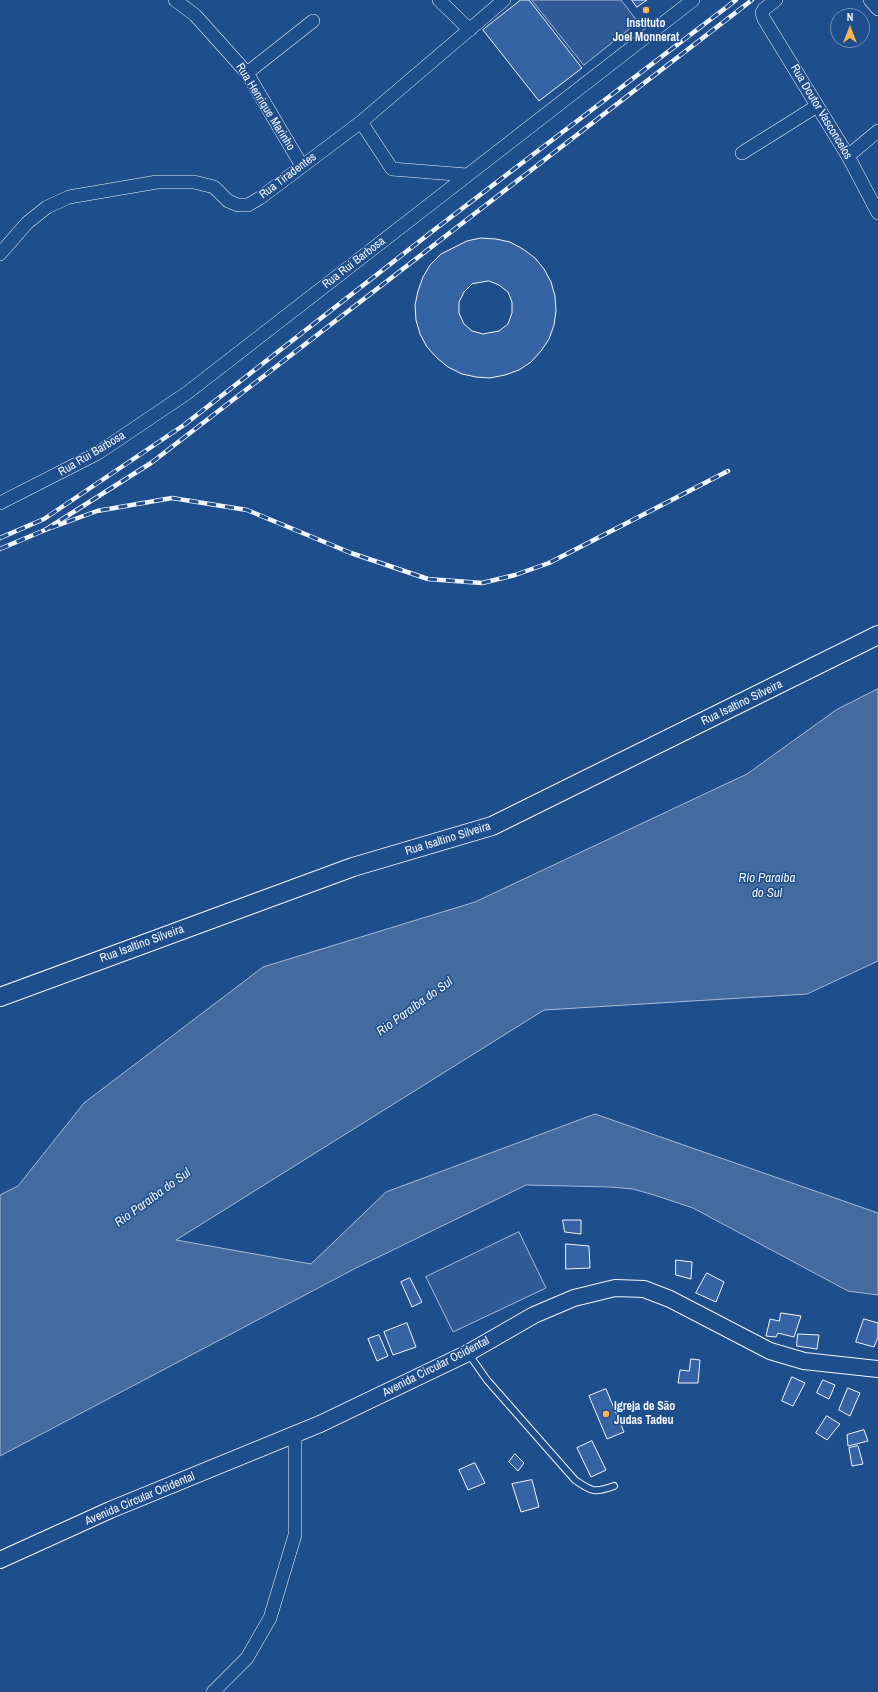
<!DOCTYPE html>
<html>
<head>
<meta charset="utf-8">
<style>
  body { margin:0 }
  #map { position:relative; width:878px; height:1692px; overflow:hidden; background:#1f4e8c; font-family:"Archivo Narrow",sans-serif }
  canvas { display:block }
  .north { position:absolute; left:830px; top:8px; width:40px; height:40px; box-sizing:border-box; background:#1f4e8c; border:1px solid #7391ba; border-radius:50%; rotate:0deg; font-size:11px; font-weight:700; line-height:16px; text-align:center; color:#f2f6ff }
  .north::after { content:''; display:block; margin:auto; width:14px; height:18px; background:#ffb74d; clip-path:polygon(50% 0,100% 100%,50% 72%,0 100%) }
</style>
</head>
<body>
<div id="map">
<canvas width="878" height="1692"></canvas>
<div class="north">N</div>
</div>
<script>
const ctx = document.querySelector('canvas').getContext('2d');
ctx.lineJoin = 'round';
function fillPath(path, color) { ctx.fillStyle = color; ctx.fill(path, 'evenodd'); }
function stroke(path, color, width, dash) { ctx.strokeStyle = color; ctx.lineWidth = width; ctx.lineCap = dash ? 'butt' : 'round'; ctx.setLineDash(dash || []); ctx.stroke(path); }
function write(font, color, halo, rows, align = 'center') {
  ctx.font = font + ' "Archivo Narrow",sans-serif'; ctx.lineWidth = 3; ctx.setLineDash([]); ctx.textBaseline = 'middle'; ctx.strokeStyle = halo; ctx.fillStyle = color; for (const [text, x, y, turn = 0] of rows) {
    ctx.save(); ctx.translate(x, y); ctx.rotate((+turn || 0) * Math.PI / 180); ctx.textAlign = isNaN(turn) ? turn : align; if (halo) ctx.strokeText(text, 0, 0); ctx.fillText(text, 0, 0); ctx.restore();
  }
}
const built = new Path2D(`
  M532,0H621L638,22L584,65Z
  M519,1232L546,1288L453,1332L426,1277Z`);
fillPath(built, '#305b95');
stroke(built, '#a8bbd7', 1);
const water = new Path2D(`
  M878,689V961L807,994L544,1010L176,1240L311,1264L386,1192L595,1114L878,1213V1295L848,1291L693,1208L654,1195L633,1189L611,1187L526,1185L356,1268L0,1456V1195L18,1186L84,1103L263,967L475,902L747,774L836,710Z`);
fillPath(water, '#446ba0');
stroke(water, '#a8bbd7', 1);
const building = new Path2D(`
  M521,0H529L582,68L539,101L483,30Z
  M632,0H647L637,7Z
  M481,238L496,239L510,242L523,249L535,258L544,269L551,282L555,296L556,311L554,325L549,339L541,351L531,362L519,370L505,375L490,378L476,377L462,374L448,367L437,358L427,347L420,334L416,320L415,305L418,291L423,277L430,265L441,254L467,241ZM489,281L499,285L508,292L512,302V313L508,324L499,331L483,334L472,331L464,324L459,313V302L464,292L472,284Z
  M563,1220H581V1234L565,1232Z
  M566,1244L589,1246L590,1268L566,1269Z
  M676,1260L692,1262L691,1279L676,1275Z
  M707,1273L724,1282L716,1302L696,1293Z
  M410,1278L422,1302L412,1307L401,1282Z
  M781,1313L801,1316L794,1337L778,1333L776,1337L766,1336L770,1319L779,1321Z
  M864,1319L878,1323V1337L874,1347L856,1342Z
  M407,1323L416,1347L393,1355L384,1332Z
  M798,1334L819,1335L817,1349L797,1346Z
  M379,1335L388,1356L377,1361L368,1339Z
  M691,1359L700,1360L698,1383H678L680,1370L689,1371Z
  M792,1377L805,1383L793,1406L782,1401Z
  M823,1380L835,1385L829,1399L817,1393Z
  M848,1388L860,1393L850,1416L839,1410Z
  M606,1389L624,1432L607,1439L589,1396Z
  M827,1416L840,1424L827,1440L816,1433Z
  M864,1430L868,1441L848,1446L847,1435Z
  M592,1441L606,1470L591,1477L577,1448Z
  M858,1446L863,1464L852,1466L849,1448Z
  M515,1454L524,1463L518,1471L509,1462Z
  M475,1463L485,1483L468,1490L459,1470Z
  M532,1480L539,1507L521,1512L512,1484Z`);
fillPath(building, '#3563a3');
stroke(building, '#f2f6ff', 1);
const service = new Path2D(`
  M468,1353L487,1380L575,1480C592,1492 595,1493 614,1486`);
const minor = new Path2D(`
  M175,0L195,15L247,73L302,166
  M439,0L470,30
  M776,0L764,9L762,13L764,19L848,156L878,213
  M870,0L878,9
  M247,73L313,21
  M361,122L392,169L467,175
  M742,153L817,106
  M848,156L878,131
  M0,254L27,223L47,207L69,197L157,182H194L214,187L228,201L238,205H248L260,198L361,122L504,0
  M0,503L98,453L187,393L693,0
  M213,1692L247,1658L270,1618L295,1535V1434`);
const tertiary = new Path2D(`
  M0,1560L110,1510L320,1424L468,1353L534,1315L574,1298L615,1288L644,1289L670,1299L770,1351L804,1361L878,1369`);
const secondary = new Path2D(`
  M0,997L353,867L492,826L878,635`);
stroke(service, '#f2f6ff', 8);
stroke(minor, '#f2f6ff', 14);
stroke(tertiary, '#f2f6ff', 18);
stroke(secondary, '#f2f6ff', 20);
stroke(service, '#1f4e8c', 6);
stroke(minor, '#1f4e8c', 13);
stroke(tertiary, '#1f4e8c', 16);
stroke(secondary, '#1f4e8c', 18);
const rail = new Path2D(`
  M45,530L151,463L752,0
  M0,538L44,519L184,425L434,230L736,0
  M0,549L45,530L97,511L172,498L247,510L351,553L428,579L482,583L515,575L549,563L728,471`);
stroke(rail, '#f2f6ff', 4.5);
stroke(rail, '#1f4e8c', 3, [9]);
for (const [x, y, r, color] of [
  [646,10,4,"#ffb74d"],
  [606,1414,4,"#ffb74d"]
]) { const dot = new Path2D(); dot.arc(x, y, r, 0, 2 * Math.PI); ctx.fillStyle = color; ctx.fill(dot); stroke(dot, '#1f4e8c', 1.5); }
write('bold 12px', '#f2f6ff', '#1f4e8c', [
  ["Instituto",646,24],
  ["Joel Monnerat",646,38],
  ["Igreja de São",614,1407,"left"],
  ["Judas Tadeu",614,1421,"left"]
]);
write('12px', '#f2f6ff', '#1f4e8c', [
  ["Rua Henrique Marinho",265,107,58],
  ["Rua Doutor Vasconcelos",821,112,59],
  ["Rua Tiradentes",288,176,-37],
  ["Rua Rui Barbosa",354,263,-38],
  ["Rua Rui Barbosa",92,454,-31],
  ["Rua Isaltino Silveira",742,703,-26],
  ["Rua Isaltino Silveira",448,839,-17],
  ["Rua Isaltino Silveira",142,944,-20],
  ["Avenida Circular Ocidental",436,1367,-27],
  ["Avenida Circular Ocidental",140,1499,-23]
]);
write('italic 13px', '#f2f6ff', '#1f4e8c', [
  ["Rio Paraíba",767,879],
  ["do Sul",767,894],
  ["Rio Paraíba do Sul",415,1007,-36],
  ["Rio Paraíba do Sul",153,1198,-36]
]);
</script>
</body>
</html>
